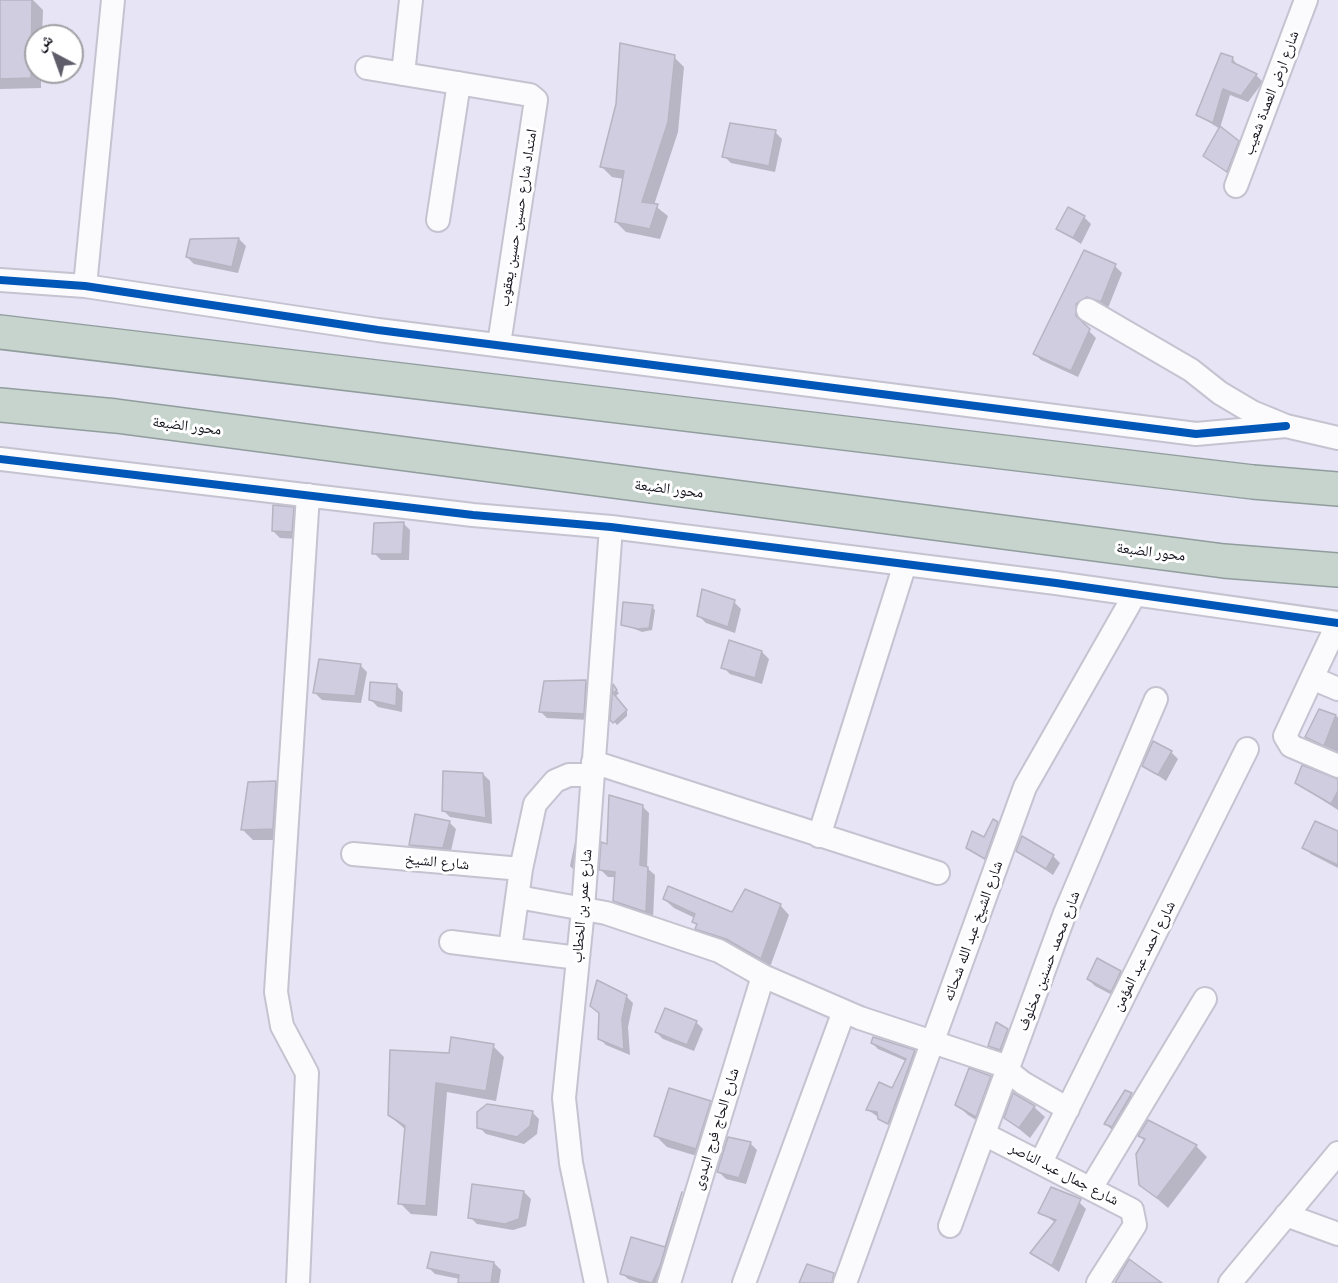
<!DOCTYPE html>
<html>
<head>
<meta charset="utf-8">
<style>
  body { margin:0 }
  #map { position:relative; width:1338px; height:1283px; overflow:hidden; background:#e6e4f5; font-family:Mulish,"Noto Naskh Arabic",sans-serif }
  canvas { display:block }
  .north { position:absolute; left:24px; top:24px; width:60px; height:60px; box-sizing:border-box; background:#fff; border:2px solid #a1a1a5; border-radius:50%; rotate:319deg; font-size:16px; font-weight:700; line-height:24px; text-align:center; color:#15141e }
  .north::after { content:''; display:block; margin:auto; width:21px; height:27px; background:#5e5d69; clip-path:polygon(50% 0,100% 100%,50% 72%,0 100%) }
</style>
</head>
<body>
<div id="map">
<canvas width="1338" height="1283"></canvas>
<div class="north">ش</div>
</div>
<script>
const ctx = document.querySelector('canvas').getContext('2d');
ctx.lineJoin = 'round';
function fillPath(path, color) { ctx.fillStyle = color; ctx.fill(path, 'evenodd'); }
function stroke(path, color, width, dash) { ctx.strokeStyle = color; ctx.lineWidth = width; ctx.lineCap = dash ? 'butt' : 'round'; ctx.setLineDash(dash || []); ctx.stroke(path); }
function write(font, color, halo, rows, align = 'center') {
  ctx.font = font + ' Mulish,"Noto Naskh Arabic",sans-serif'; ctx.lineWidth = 6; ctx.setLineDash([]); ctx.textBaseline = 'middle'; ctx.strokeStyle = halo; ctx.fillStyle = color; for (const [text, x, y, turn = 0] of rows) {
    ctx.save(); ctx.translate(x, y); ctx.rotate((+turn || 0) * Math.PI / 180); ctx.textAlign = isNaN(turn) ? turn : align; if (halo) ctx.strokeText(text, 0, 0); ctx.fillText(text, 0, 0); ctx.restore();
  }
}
fillPath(new Path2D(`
  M0,0H33L43,10L42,36H36V72H41V88L0,89Z
  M674,57L684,67L678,132L654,205L668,216L660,239L626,232L616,222L624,179L612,177L602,167Z
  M1232,58L1239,67L1256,75L1263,82L1248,102L1230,95L1220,128L1245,149L1234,178L1205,156L1220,129L1198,115Z
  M775,132L782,139L775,172L731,163L724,156Z
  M1084,217L1091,224L1081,244L1058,229Z
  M239,239L246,246L238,273L194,264L187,257Z
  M1085,252L1115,266L1122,273L1108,308L1095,303L1083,311L1082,324L1096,338L1078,377L1041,360L1034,353Z
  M293,509L300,516L299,539L280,538L273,531Z
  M403,523L410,530L409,560H381L374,553Z
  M734,602L741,609L735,633L706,623L699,616Z
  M652,607L655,610L652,630L642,632L623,624Z
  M762,652L769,659L762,684L730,674L723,667Z
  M360,665L367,672L361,703L322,700L315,693Z
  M586,682L593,689L590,720L547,718L540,711Z
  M396,685L403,692L402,712L378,707L371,700Z
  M614,688L619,693L615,697L627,711V716L617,725L612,719Z
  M1320,711L1338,717V754L1314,744L1307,737Z
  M1171,752L1178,759L1166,781L1144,766Z
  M483,774L490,781L492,824L450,817L443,810Z
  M1338,779V810L1296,783Z
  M276,782L286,793L283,840H253L242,829Z
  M642,806L649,813L647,868L655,875L653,918L622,908L615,901L616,877H608L601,870L608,846Z
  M449,822L456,829L450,855L418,852L411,845Z
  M997,823L1004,830L992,865L968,848L984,839Z
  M1338,832V868L1311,854L1304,847Z
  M576,837L581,843L577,873L570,866Z
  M1018,851L1053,856L1060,863L1053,875Z
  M664,899L733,914L780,905L789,915L770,967L706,938L697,928L695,918L674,908Z
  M1120,972L1127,979L1118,998L1095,986L1088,979Z
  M626,996L633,1003L628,1027L630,1055L606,1045L599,1038L600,1014L591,1006Z
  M696,1022L703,1029L694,1051L663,1039L656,1032Z
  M1007,1031L1014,1038L1007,1056L997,1053L990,1046Z
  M872,1043L914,1052L920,1058L894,1128L868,1110L893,1090L906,1061L878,1049Z
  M493,1046L504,1057L496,1101L447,1092L437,1216L411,1214L400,1203L406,1130L389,1115L450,1054Z
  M990,1077L1001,1088L987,1127L968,1115L957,1105Z
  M1125,1092L1138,1102L1113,1131L1106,1124Z
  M710,1102L721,1113L707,1159L667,1147L656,1136Z
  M1034,1107L1045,1117L1030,1138L1006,1118Z
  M532,1112L539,1119L537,1134L524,1144L486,1134L479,1127Z
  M1148,1122L1196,1146L1207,1157L1168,1208L1140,1184L1145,1141L1140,1136Z
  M750,1143L757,1150L746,1184L726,1179L719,1172Z
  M524,1192L531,1199L526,1226L513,1230L477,1224L470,1217Z
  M683,1195L688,1199L661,1283H639L628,1279L622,1273L632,1239L666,1248Z
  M1075,1198L1086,1209L1059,1272L1032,1253L1056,1223L1040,1212Z
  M494,1263L501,1270L499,1283H460V1279L435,1274L428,1267Z`), '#0003');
const building = new Path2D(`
  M0,0H32L31,78L0,79Z
  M620,43L675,55L668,122L642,202L658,204L650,229L615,222L624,171L600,167L616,104Z
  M1221,53L1233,57L1232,62L1257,74L1241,96L1223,89L1213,123L1196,115Z
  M730,123L776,130L769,166L722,157Z
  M1220,126L1239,141L1227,172L1203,156Z
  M1068,207L1085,216L1073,238L1056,229Z
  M239,238L232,267L186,257L190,239Z
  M1084,250L1116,264L1101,302L1087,297L1076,304V316L1090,329L1071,371L1033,354Z
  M273,505L294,507L292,532L272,531Z
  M404,522L402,554H372L374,523Z
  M702,589L735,600L728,627L697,616Z
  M623,602L653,605L649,628L638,629L621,625Z
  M729,640L762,651L755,678L721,668Z
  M319,659L361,664L355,696L313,693Z
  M586,680L584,714L539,712L544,681Z
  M370,682L397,684L396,706L369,700Z
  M613,684L617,690L613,693L627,710L613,723L610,720Z
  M1319,709L1336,715L1324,746L1305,737Z
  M1153,741L1172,751L1158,775L1142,766Z
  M1302,765L1338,779V791L1331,804L1295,783Z
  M443,771L483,773L486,818L442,811Z
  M276,781L273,829L241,830L248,782Z
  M609,795L643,805L640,865L648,867L646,912L613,901L615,872L599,870L601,842L607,844Z
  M415,814L450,821L443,848L409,845Z
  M993,819L998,822L985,859L966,848L972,831L984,837Z
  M1315,821L1338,831V865L1302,848Z
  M1022,836L1054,855L1046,869L1016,851Z
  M668,886L732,912L745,889L781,904L761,959L726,939L695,929L697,924L692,922L695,914L663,899Z
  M1097,958L1121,971L1111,992L1087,979Z
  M597,980L627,995L622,1019L624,1050L598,1039L599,1013L590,1006Z
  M665,1008L697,1021L687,1045L655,1032Z
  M996,1022L1008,1029L1000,1050L988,1046Z
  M451,1037L494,1044L486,1091L436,1083L426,1206L398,1204L405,1126L388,1115L390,1050L449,1053Z
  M873,1037L915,1050L888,1124L878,1119L877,1112L866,1110L879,1082L892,1088L906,1059L871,1043Z
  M969,1068L991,1076L976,1117L955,1105Z
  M669,1088L711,1101L696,1149L654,1136Z
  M1125,1090L1132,1093L1112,1127L1104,1124Z
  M1013,1093L1035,1106L1019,1128L1004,1118Z
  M487,1104L533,1111L530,1126L517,1137L477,1128V1112Z
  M1148,1120L1197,1145L1157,1198L1139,1185L1136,1154L1145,1139L1138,1136Z
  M728,1137L751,1142L739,1178L717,1172Z
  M472,1184L524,1191L519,1219L505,1224L468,1218Z
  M1051,1187L1081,1199L1052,1266L1030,1253L1056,1220L1038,1213Z
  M682,1192L660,1266L652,1283L620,1274L631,1237L665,1247Z
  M431,1252L494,1262L491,1283H458L459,1275L427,1268Z
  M1129,1259L1162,1283H1115Z
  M807,1264L834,1273L832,1283H799Z`);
fillPath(building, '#d0cde1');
stroke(building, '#b6b4c1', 1.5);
const street = new Path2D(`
  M367,68L530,95L536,100L499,344
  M403,74L411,0
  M1236,186L1306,0
  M438,220L459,83
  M0,280L85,286L378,330L1196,434L1286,426
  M85,286L113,0
  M1088,310L1191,370L1220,393L1252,412L1286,426L1338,438
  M0,459L473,515L611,527L1056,583L1338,623
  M1338,623L1312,678L1338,689
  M1312,678L1285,736L1291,746L1338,766
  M593,762L938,873
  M819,836L905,564
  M353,854L521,869
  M518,897L606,913L719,951L763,976L860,1018L999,1064L1023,1083L1068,1109
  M451,942L578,958
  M510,949L521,869L535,804L555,781L569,775H592
  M984,1134L1132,1210L1135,1225L1098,1283
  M1041,1162L1247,749
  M1091,1188L1205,999
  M1286,1215L1338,1234
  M950,1226L1065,913L1156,699
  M298,1283L307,1073L282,1026L276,992L308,495
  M596,1283L571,1163L564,1098L583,909L611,527
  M669,1283L763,976
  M744,1283L844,1011
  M845,1283L1025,787L1135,594
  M1230,1283L1338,1153`);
const highway = new Path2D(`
  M0,332L1253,482L1338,489
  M0,405L116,416L1224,561L1338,570`);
stroke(street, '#c5c3d0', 26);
stroke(highway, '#909d9c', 36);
stroke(street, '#fbfbfe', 22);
stroke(highway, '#c7d4ce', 33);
stroke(new Path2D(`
  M0,280L85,286L378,330L1196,434L1286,426
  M0,459L473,515L611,527L1056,583L1338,623`), '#0057b8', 8);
write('15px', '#15141e', '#fff', [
  ["شارع ارض العمدة شعيب",1271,93,-69],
  ["امتداد شارع حسين حسين يعقوب",518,218,-81],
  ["محور الضبعة",187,426,7],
  ["محور الضبعة",669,489,7],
  ["محور الضبعة",1151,552,7],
  ["شارع الشيخ",437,862,5],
  ["شارع عمر بن الخطاب",582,906,-85],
  ["شارع الشيخ عبد الله شحاته",973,931,-70],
  ["شارع احمد عبد المؤمن",1144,956,-63],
  ["شارع محمد حسنين مخلوف",1049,961,-69],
  ["شارع الحاج فرج البدوى",716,1129,-73],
  ["شارع جمال عبد الناصر",1064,1174,27]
]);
</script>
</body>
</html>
